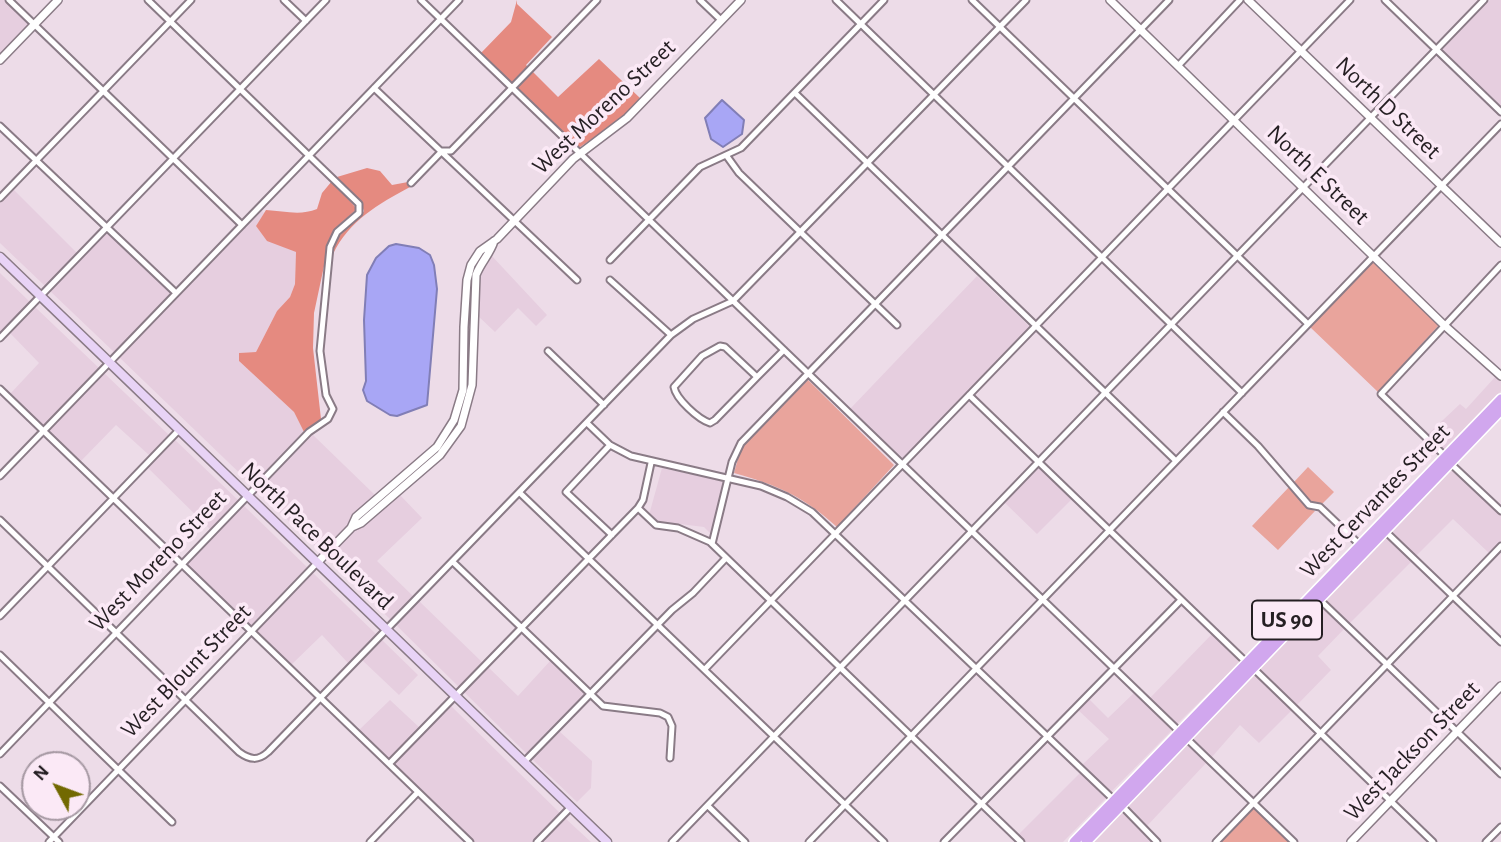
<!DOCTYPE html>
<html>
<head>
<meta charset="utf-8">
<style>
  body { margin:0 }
  #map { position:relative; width:1501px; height:842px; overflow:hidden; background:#eddce8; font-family:"Alegreya Sans",sans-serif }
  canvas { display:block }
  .north { position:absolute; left:21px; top:751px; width:70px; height:70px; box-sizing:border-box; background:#fbe9f6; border:2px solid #a598a2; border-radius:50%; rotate:311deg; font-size:19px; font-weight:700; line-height:28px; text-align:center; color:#251f23 }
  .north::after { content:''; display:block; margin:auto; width:24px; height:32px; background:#726901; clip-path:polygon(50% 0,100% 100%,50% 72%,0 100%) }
</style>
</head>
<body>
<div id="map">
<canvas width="1501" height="842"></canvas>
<div class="north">N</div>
</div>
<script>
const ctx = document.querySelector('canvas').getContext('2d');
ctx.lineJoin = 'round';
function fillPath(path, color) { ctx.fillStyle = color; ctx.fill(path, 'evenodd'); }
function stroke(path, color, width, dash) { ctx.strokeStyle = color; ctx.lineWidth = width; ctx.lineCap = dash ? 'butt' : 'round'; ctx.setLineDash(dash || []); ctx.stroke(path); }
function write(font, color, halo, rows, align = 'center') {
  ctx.font = font + ' "Alegreya Sans",sans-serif'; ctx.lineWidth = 7; ctx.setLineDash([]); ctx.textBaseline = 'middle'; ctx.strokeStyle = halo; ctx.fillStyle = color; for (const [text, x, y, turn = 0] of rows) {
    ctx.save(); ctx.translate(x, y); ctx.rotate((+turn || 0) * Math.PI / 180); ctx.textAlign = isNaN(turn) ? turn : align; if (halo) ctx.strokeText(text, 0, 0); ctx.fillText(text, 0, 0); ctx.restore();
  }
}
fillPath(new Path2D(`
  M0,0H5L30,24L0,55Z
  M1490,0H1501V106L1442,49Z
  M13,189L77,253L45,286L0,243V203Z
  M261,210L264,213L256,226L267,240L296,252L295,284L290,297L277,311L256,352L239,353V361L294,412L304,432L253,486L119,357Z
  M107,232L171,293L114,352L50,291Z
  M491,255L547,315L536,326L518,308L495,332L477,315L480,276L483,267Z
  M0,273L30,302L0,333Z
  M977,276L1030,327L903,458L850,409Z
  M35,307L99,368L43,426L10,394L39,363L10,333Z
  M104,373L169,435L149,455L116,425L80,462L48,431Z
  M1496,376L1501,380V391L1444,451L1427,435L1460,404L1466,409Z
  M312,434L376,496L322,553L258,491Z
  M174,439L238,500L210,529L147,467Z
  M1039,467L1072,499L1037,534L1005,503Z
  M662,468L724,481L711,534L704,527L656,521L649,515Z
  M1453,469L1501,515V541L1489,553L1453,519L1416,556L1391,533Z
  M400,495L422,518L377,561L414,597L390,619L327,558L354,530L364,525Z
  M243,505L308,568L251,626L186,564Z
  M1387,537L1412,561L1349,624L1325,601Z
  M313,573L376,634L348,663L322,635L291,665L256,631Z
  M419,601L483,663L459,687L395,624Z
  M1321,605L1345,628L1318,656L1331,670L1296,706L1259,670Z
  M1212,634L1241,661L1177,724L1150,698Z
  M381,639L418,675L399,695L361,659Z
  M551,660L586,694L527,754L464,692L488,667L518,696Z
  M1255,674L1292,710L1259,743L1240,725L1211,758L1192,739Z
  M1135,692L1173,729L1111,792L1082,765L1109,739L1077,709L1088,698L1108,718Z
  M390,700L420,728L389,759L359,730Z
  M451,706L560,813L532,842H474L394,764Z
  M559,731L592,761L591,788L577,802L532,759Z
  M1188,743L1207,762L1146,827L1127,807Z
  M1081,772L1107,797L1063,842H1025L1018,835Z
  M1122,811L1153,842H1092Z
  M565,818L591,842H542Z`), '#e6cedf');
fillPath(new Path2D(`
  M1373,261L1439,325L1378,392L1310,327Z
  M808,380L894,465L837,527C803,496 777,485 734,473L741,448Z
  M1308,467L1334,492L1321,505L1311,502L1294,482Z
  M1290,486L1307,507L1315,511L1278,550L1252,526Z
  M1254,807L1290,842H1220Z`), '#e9a49c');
fillPath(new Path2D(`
  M517,0V4L552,37L526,65L558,97L599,59L640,98L620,120L580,147L575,146L481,53L511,22Z
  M367,168L380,171L392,185L408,182L410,187C378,204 349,221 333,254C336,229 354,228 364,211L361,203L337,177Z
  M332,181L357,209L340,224L330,238L314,313L313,348L321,419L304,432L294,412L239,361V353L256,352L277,311L290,297L295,284L296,252L267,241L256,226L266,210C284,211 300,216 317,209L322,193Z`), '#e58a80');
const water = new Path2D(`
  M722,100L744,120L742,134L723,147L711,139L705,118Z
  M396,244L419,248L430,255L434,265L437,289L427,405L397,416L390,415L367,401L363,390L366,381L364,320L367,275L376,258L389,246Z`);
fillPath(water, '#a8a6f5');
stroke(water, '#817eb6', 2);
const minor = new Path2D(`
  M9,0L242,225
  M284,0L306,21
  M421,0L1294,842
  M700,0L721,20
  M836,0L1242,393
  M972,0L1308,324
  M1385,0L1501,112
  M1178,66L1240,0
  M374,88L577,280
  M795,93L1176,461
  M0,126L176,293
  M726,155L739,173L897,325
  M411,183L442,151H451L597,0
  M0,198L191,0
  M610,260L700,167L741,148L884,0
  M610,280L671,335
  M0,338L326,0
  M720,346L725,347L757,377L715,420L710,423C698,419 676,399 674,387L702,356Z
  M548,351L604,405
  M757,377L784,350
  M0,389L470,842
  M969,395L1246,662
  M1223,412L1258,446L1309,505L1320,507L1360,545
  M587,423L610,445L631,456L761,486L787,497L812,512L1114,800
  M610,445L566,492L612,535
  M1445,456L1381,394L1501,265
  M1450,463L1501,511
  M0,476L459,0
  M520,493L884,842
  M638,508L656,525L678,528L710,542L1021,842
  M0,520L239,752C250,760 258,761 268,752L671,335L693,319L733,301L1026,0
  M1385,531L1501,642
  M712,544L732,462L741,443L1169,0
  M453,562L603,706L660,713L668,717L672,726L670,758
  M1319,599L1501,774
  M0,616L179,430
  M0,655L172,822
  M1253,668L1433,842
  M705,669L1350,0
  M0,754L309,432L328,419L333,409L326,395L320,351L330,247L337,232L359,213V204L148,0
  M524,762L672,610L693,593L726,558
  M389,764L638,508L643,500L651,463
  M0,786L59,842
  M708,806L745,842
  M1122,806L1157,842
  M49,842L317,563
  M370,842L418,792
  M537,842L571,807
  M672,842L1484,0
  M809,842L1501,124
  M944,842L1181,600
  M1216,842L1501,546
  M1486,842L1501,827`);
const tertiary = new Path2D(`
  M1110,0L1444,325L1501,376
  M1248,0L1501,243
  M0,60L58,0
  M352,527L361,523L440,455L461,426L472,385L476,275C481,262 490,254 494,241
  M317,563L351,528L356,517L437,447L454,420L463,390L464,327L467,280L471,265L480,251L497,239L573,159L627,118L741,0
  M1351,842L1501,686`);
const secondary = new Path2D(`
  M0,257L607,842`);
const primary = new Path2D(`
  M1074,842L1501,399
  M1086,842L1501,410`);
stroke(minor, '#8a7b86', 9);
stroke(tertiary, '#8a7b86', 10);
stroke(secondary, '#8a7b86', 11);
stroke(primary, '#fff', 12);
stroke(minor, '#fff', 5);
stroke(tertiary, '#fff', 7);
stroke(secondary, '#e8d3f6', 8);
stroke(primary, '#d1a7ee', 9);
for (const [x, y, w] of [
  [1287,620,70]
]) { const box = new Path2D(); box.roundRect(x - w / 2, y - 19.5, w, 39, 5); ctx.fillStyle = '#fbe9f6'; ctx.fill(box); stroke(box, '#251f23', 2); }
write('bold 23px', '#251f23', null, [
  ["US 90",1287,620]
]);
write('24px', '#251f23', '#fbe9f6', [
  ["West Moreno Street",604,107,-43],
  ["North D Street",1388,108,44],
  ["North E Street",1318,175,44],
  ["West Cervantes Street",1375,501,-46],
  ["North Pace Boulevard",317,536,44],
  ["West Moreno Street",158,561,-46],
  ["West Blount Street",186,671,-46],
  ["West Jackson Street",1412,751,-46]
]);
</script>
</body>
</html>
